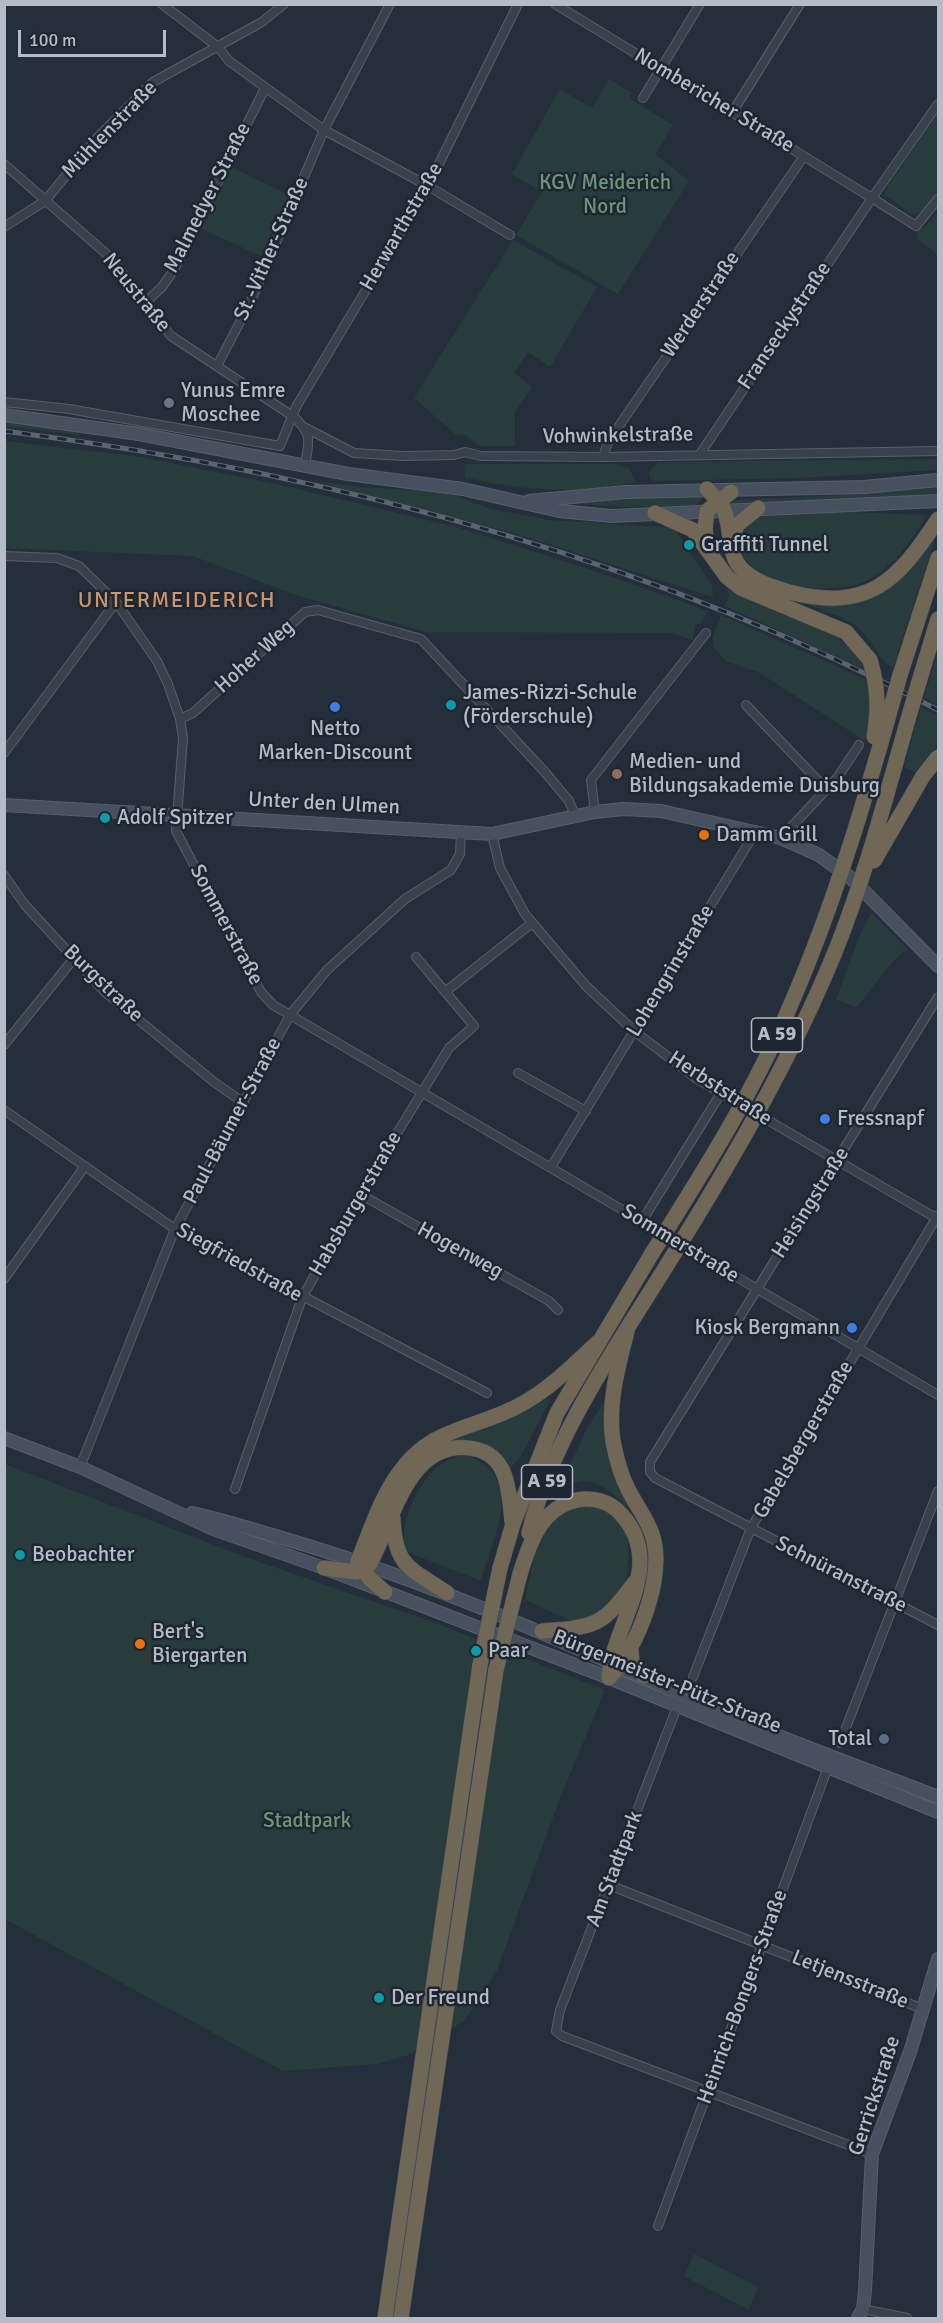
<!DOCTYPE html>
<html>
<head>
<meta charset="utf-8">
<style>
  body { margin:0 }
  #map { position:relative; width:943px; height:2323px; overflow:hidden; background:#252f3b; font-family:Signika,sans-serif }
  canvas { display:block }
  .frame { position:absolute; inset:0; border:6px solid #b5bcc7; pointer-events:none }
  .scale { position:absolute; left:18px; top:30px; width:148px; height:27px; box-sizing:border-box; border:3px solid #b5bcc7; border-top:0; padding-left:8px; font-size:18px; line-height:21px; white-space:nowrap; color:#b5bcc7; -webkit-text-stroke:4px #1e2631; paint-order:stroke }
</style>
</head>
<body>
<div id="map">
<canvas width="943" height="2323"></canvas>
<div class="frame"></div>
<div class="scale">100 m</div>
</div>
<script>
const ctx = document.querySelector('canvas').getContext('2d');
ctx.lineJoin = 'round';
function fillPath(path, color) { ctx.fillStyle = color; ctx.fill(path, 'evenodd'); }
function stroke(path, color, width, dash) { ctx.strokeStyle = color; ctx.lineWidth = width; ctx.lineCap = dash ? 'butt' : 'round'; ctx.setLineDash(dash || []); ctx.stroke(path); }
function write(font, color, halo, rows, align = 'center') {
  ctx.font = font + ' Signika,sans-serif'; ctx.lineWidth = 5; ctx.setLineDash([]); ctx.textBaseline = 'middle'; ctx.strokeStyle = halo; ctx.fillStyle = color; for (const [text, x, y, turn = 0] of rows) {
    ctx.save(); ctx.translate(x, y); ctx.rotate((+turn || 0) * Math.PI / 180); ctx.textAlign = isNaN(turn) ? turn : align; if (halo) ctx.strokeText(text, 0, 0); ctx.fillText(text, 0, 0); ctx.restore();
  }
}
fillPath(new Path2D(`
  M609,79L632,93L629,98L673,125L655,154L689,181L618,294L516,235L542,192L512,174L560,89L592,108Z
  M938,113V194L926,209L913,215L885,195L886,189Z
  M231,167L289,195L261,256L202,229Z
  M938,212V255L917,239L918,229L926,226Z
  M513,240L597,287L550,367L528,352L514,373L532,387L515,412V446H480L465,435L455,434L414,398Z
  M5,420L80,430L79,435L5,426Z
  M5,441L141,457L285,486L456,527L592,570L708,611L701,623L695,625L693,640L672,633L427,632L296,595L193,556L5,548Z
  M938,459V470L798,478L651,481L649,472L658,462Z
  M464,464H615L629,469L636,482C578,493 523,492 465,477Z
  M309,480L360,487L428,491L456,496L491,509L549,520L674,528L712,585L713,597L517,534Z
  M938,486V496L730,503L736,500L831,496Z
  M701,495L702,499L696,505L625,507L562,503L617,497Z
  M851,512L926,515C912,541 892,569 865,581C830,597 753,588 739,547C735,534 745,525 756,518C765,512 835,513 851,512Z
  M936,536L893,668C878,660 874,642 861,630C844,615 818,609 797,601L845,603Z
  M727,588C772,620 840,616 867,670L725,606L729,597Z
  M721,615L867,680C873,700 870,721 865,741L760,673L726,661L714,648L713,637Z
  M938,651V705L924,697Z
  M921,707L938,716V744L915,772L904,767Z
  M871,913L907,949L894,960L857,1007L836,1000L859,937Z
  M547,1399H551L521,1456L510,1469C493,1448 471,1440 445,1442L521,1414Z
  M605,1401V1418L634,1513L633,1515C622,1501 600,1479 581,1481C573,1482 565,1487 559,1488L587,1428Z
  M466,1455C527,1478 493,1536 481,1581L405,1551C398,1516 427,1457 466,1455Z
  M4,1464L248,1558L441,1625L605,1690L560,1798L496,1973L464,2021L408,2055L377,2064L283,2071L5,1919Z
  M583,1503L608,1509L625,1530L628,1542V1570L624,1586L607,1610L576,1623L525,1600L538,1541L550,1519Z
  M694,2254L758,2287L749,2310L684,2276Z`), '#283c3d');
const street = new Path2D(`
  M162,4L218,47L229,61L324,130L428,186L510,235
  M555,4L872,198L700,454
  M643,98L700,4
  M938,104L872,198L916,226L938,199
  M732,113L800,4
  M4,164L111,258L171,336L294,417C313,435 309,441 305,465
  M4,227L45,201L97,138L153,82L262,22L284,4
  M146,302L162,287L174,270L265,88
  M217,366L251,301L324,130L390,4
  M4,402L69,409L280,446L296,407L428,186L518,4
  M306,428L354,453L403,456L454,455L465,452L481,456L603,457L938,451
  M603,457L608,442L804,156
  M4,556L57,558L79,566L116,602L157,661L168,684L180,719L183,738L176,831L261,992L273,1005L938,1395
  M746,705L826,789
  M180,719L193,713L305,612L318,610L421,639L544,771L569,801L575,815
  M4,753L116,602
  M595,812L591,780L706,633
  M492,834L500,868L525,914L586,986L634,1031L697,1079L936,1218
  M781,838L837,778L859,745
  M4,875L25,905L106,993L214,1082L244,1103
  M445,992L532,923
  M938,997L650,1462V1472L655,1478L938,1625
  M4,1045L75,957
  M518,1073L586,1111
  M4,1110L175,1229L487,1393
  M551,1167L756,831
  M360,1194L549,1301L558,1310
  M642,1221L721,1093
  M4,1279L85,1166
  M80,1467L175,1229L290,1015L327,970L405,899L451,870L460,854L461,832
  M235,1489L302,1298L360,1194L449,1048L474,1026L416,957
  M693,1677L751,1528L938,1215
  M677,1707L560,2010L556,2031L562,2036L872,2154
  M840,1743L938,1491
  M609,1885L923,2009
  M658,2226L828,1767
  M863,2309L907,2318`);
const secondary = new Path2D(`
  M4,415L139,434L348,474L463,489L559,511L612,516L938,501
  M529,501L625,492L864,487L938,480
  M4,805L492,834L595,812L623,809L661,811L781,838L819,855L852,879L938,966
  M4,1438L80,1467L213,1529L324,1568L609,1678L938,1812
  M192,1513C229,1521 265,1533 302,1544C452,1589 592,1655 735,1718C802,1747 871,1771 938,1797
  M858,2318L863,2309L865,2291L872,2154L910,2052L938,1959`);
const highway = new Path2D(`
  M707,489C713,496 721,502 724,510C732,529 727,551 740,567C752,581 772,587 789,592C868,612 897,582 938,519
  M655,513L693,530L727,577L741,588L846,632L870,660
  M731,541L737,525L758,508
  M707,546L705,529L707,511L731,492
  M900,675L938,558
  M919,682L938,619
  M393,1519C395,1567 410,1568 447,1593
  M529,1533C553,1436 615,1349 667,1265
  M324,1568L357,1572L369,1565C393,1523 408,1435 475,1449C509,1456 509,1493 512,1521
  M500,1568L513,1524L557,1413L651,1255
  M520,1574C529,1545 539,1513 570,1502C585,1496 605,1499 617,1510C672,1562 611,1625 609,1678
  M385,1592L370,1579L358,1561C370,1532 380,1499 399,1473C428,1432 461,1431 503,1413C541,1398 569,1369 598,1342
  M542,1631C597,1627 602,1626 635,1582
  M631,1650L632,1662L644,1676
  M609,1678C638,1648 666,1575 652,1534C646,1517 635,1504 628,1489C620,1474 616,1457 613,1441C607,1402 619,1364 628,1327
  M385,2318L480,1665
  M401,2318L496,1670`);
stroke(street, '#575f6a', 10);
stroke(secondary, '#575f6a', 14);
stroke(highway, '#444c57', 16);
stroke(street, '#39414c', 8);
stroke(secondary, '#47505e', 12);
stroke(highway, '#716757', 15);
const rail = new Path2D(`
  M4,431C328,472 649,558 938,710`);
stroke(rail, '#5b6572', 5);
stroke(rail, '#1e2631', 3, [9]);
const highwayBridge = new Path2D(`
  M870,660C878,687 879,709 874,737
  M874,861L923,776L938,757
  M651,1255C702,1174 754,1092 791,1004C837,898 869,787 900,675
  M667,1265C730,1164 790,1062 835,952C870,865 892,772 919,682
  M480,1665L500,1568
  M496,1670L520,1574`);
stroke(highwayBridge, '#444c57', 16, []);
stroke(highwayBridge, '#716757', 15);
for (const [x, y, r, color] of [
  [169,403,6,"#6b7280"],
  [689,545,6,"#0f9aa8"],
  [451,705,6,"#0f9aa8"],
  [335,707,6,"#3f7fe0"],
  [617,774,6,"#8d6e63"],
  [105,818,6,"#0f9aa8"],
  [704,835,6,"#e8710a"],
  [825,1119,6,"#3f7fe0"],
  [852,1328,6,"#3f7fe0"],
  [20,1555,6,"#0f9aa8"],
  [140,1644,6,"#e8710a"],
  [476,1651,6,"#0f9aa8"],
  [884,1739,6,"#5c6f8a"],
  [379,1998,6,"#0f9aa8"]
]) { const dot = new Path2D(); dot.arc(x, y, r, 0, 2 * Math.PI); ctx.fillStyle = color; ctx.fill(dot); stroke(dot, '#1e2631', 2); }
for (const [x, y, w] of [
  [777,1035,51],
  [547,1482,51]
]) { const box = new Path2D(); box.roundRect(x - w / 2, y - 17, w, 34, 4.5); ctx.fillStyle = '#1e2631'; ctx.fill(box); stroke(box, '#b5bcc7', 1.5); }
write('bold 20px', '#b5bcc7', null, [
  ["A 59",777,1035],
  ["A 59",547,1482]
]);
write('21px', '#b5bcc7', '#1e2631', [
  ["Nombericher Straße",714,101,31],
  ["Mühlenstraße",110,130,-46],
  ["Malmedyer Straße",208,198,-63],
  ["Herwarthstraße",402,227,-60],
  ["St.-Vither-Straße",272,249,-66],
  ["Neustraße",136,293,51],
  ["Werderstraße",701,305,-56],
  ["Franseckystraße",785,326,-56],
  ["Vohwinkelstraße",618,436,-1],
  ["Hoher Weg",255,657,-42],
  ["Unter den Ulmen",324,804,3],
  ["Sommerstraße",226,925,62],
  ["Lohengrinstraße",671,971,-59],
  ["Burgstraße",103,984,44],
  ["Herbststraße",720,1089,33],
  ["Paul-Bäumer-Straße",233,1121,-62],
  ["Heisingstraße",811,1203,-58],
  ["Habsburgerstraße",356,1204,-60],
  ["Sommerstraße",680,1244,31],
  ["Hogenweg",460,1251,29],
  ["Siegfriedstraße",239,1263,29],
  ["Gabelsbergerstraße",804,1440,-60],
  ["Schnüranstraße",841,1575,27],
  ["Bürgermeister-Pütz-Straße",667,1682,22],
  ["Am Stadtpark",615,1869,-69],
  ["Letjensstraße",850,1980,22],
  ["Heinrich-Bongers-Straße",743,1997,-70],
  ["Gerrickstraße",875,2096,-72]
]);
write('21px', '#6e9677', '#1e2631', [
  ["KGV Meiderich",605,183],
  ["Nord",605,207],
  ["Stadtpark",307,1821]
]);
write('21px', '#b5bcc7', '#1e2631', [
  ["Yunus Emre",181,391],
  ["Moschee",181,415],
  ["Graffiti Tunnel",701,545],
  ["James-Rizzi-Schule",463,693],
  ["(Förderschule)",463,717],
  ["Netto",335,729,"center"],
  ["Marken-Discount",335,753,"center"],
  ["Medien- und",629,762],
  ["Bildungsakademie Duisburg",629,786],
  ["Adolf Spitzer",117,818],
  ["Damm Grill",716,835],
  ["Fressnapf",837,1119],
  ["Kiosk Bergmann",840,1328,"right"],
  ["Beobachter",32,1555],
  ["Bert's",152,1632],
  ["Biergarten",152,1656],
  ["Paar",488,1651],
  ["Total",872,1739,"right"],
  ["Der Freund",391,1998]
], 'left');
ctx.letterSpacing = '1.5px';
write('22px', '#cc956a', '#1e2631', [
  ["UNTERMEIDERICH",177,601]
]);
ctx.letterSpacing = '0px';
</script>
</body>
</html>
